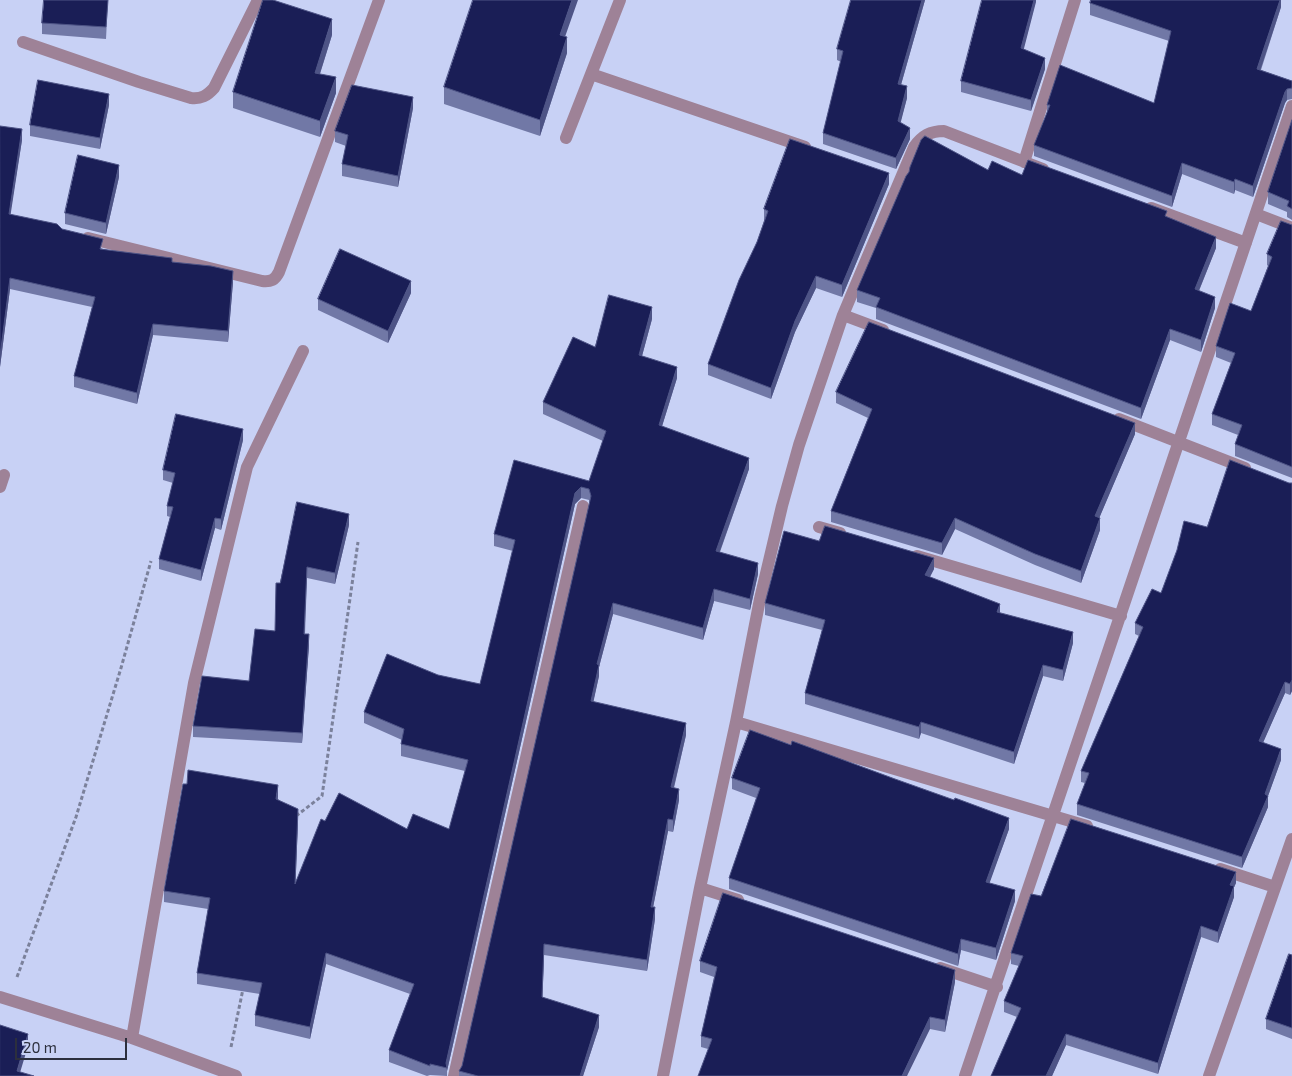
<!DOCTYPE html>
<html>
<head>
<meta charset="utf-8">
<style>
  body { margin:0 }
  #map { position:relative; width:1292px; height:1076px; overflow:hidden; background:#c8d1f5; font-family:"Exo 2",sans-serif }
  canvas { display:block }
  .scale { position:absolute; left:15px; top:1038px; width:112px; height:22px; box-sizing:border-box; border:2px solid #2c2f3d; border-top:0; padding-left:6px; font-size:15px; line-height:18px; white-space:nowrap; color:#2c2f3d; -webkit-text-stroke:4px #c8d1f5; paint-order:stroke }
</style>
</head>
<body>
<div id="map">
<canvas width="1292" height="1076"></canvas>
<div class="scale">20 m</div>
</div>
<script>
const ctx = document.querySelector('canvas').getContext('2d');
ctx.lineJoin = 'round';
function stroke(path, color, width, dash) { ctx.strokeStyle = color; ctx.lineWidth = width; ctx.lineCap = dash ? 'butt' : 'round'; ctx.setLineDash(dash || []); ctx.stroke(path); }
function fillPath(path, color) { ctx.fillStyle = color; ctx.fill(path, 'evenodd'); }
stroke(new Path2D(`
  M296,816L322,796L358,542
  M17,977L76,817L121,668L151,561
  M231,1047L243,989`), '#7b819b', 3, [4, 2.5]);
stroke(new Path2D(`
  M23,42L139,82L191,98C201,99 207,96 214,88L258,0
  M591,74L805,147
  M566,138L620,0
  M1024,162L1075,0
  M1151,208L1246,243
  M1256,214L1292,228
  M88,238L262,281C271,282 275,280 279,272L379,0
  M843,315L883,330
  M1119,419L1245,468
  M0,487L4,475
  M819,527L840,533
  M917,556L1121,616
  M736,722L1087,826
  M1220,869L1275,887
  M700,888L738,900
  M940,968L997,987
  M0,997L132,1038L236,1076
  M132,1038L194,683L247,467L303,351
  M454,1076L583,506
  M663,1076L700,888L736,722L760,599L782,506L799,445L843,315L914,147C922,136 930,131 944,131L1043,169
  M965,1076L1292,106
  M1209,1076L1292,839`), '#9e8297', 12);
fillPath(new Path2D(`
  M108,0L106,39L42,34V23Z
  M851,0H925L901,85L907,98L900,123L910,139L896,169L823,144V133L841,62L837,60V49Z
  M1036,0L1023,50L1045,69L1031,111L961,92V81Z
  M1281,0V7L1261,70L1292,81V99L1287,100L1285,103L1253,197L1235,190L1234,194L1182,174L1172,207L1034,156V145L1047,114V105L1154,103L1169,41L1090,15V3Z
  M332,35L320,74L336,93L320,137L233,108V92Z
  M565,37L567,53L540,136L444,104V87Z
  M109,105L100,149L30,136V125Z
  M413,108L398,187L342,176V164L346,146L335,142V131Z
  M1292,120V220L1287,217V212L1268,204V192Z
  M0,126L22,140L10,214L62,229L103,249L172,262L233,282L228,342L153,335L137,404L74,387V376L92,307L10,289L0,367Z
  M988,170L1022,175L1167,217L1216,248L1199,291L1215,308L1201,352L1170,340L1141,419L876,319V308L857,302V290Z
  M119,177L106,234L65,224V213Z
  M889,184L842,297L816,288L795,332L771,399L708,375V364L757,242L764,221V209Z
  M1292,225V478L1235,456V444L1238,435L1212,425V414L1231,363L1216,357V346L1251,311L1268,266L1267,265V254Z
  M411,293L388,343L318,310V299Z
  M652,319L642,356L677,378L662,426L749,469L720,552L758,574L750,610L714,601L703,640L613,614L599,667V676L593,702L686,735L674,788L679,800L673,832L668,831L653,907L655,919L647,971L544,955L542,998L599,1027L583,1076H459V1071L462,1066L590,503L589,500L581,498L575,504L447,1071V1076L430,1075L427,1076L389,1062V1050L410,994L326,964L310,1039L255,1026V1015L260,994L197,984V973L208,909L164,902V891L278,797V799L298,820L295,883L325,821L407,829H449L465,771L401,756V744L402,740L364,723V712L438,675L480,684L513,551L494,546V534L589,481L603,441L543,414V402L595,347Z
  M836,392L1135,434L1099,518L1100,530L1081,583L1035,565L955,529L942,555L831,522V511L868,418L836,403Z
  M243,440L221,530L215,528L201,581L159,569V559L170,517L167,516V506L173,483L163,480V470Z
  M1289,483H1292V691L1290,695L1285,693L1263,742L1281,760L1268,796V807L1242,868L1077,815V804L1085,783L1081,782V771L1139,636L1135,634V623L1161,593L1207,527Z
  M349,525L335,584L307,578L305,634L309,645L302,743L193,737V726L249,681L275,631L280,583Z
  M819,541L934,569L930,577L1000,613L1073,643L1063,681L1043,676L1014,764L921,733L919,739L805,704V693L822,630L765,615V603Z
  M732,778L1009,829L989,883L1015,901L996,960L961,950L958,966L729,889V878L756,798L732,789Z
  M1236,883L1234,887V897L1218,943L1201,937L1158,1074L1066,1045L1052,1076H991L1017,1017L1004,1012V1001L1019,966L1011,964V953L1041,896Z
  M1292,955V1039L1266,1029V1019Z
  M700,961L955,982L945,1032L930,1029L708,1049L701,1047V1036L714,977L700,972Z`), '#7178a6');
fillPath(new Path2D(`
  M572,0H578L560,51V35Z
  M922,0H925L898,95V84Z
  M1034,0H1036V2L1021,60V48Z
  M1280,0H1281V7L1257,80V69Z
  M332,19V35L315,89V73Z
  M567,37V53L540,136V120Z
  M1045,58V69L1031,111V100Z
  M336,77V93L320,137V121Z
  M907,86V98L898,133V121Z
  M1287,89V100L1285,103L1253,197V186L1285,92Z
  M109,94V105L100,149V138Z
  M413,97V108L398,187V176Z
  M910,128V139L896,169V158Z
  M22,129V140L9,225V214Z
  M1182,163V174L1172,207V196Z
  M119,165V177L106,234V223Z
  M889,173V184L842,297V285Z
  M1235,179V190L1234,194V182Z
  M1216,237V248L1195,300V289Z
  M233,271V282L228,342V331Z
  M816,276V288L795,332L771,399V388L795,321Z
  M10,278V289L0,367V356Z
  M411,281V293L388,343V331Z
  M1215,297V308L1201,352V340Z
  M652,307V319L639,367V355Z
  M153,324V335L137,404V393Z
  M1170,329V340L1141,419V408Z
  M677,367V378L659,436V425Z
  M1135,423V434L1095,528V516Z
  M243,429V440L221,530V519Z
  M749,458V469L716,562V551Z
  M581,487V498L575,504L447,1071L446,1063L575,493Z
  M349,514V525L335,584V573Z
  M215,518V528L201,581V570Z
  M955,518V529L942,555V543Z
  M1100,518V530L1081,583V571Z
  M934,558V569L925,586V575Z
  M758,563V574L750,610V599Z
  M714,589V601L703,640V628Z
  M613,603V614L599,667V676L591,713V701L597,664Z
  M1000,604V615L997,612Z
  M1073,632V643L1063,681V670Z
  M309,634V645L302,743V733Z
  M1043,665V676L1014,764V752Z
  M1292,680V691L1290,695V684Z
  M1285,682V693L1259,752V741Z
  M921,722V733L919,739V727Z
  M686,723V735L671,799V787Z
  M1281,749V760L1268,796V807L1242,868V857Z
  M278,785V797L276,810V799Z
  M679,789V800L673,832V820Z
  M298,809V820L295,896V884Z
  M1009,818V829L986,893V882Z
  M668,819V831L651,918V907Z
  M1236,872V883L1234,887V897L1218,943V932L1230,885Z
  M1015,890V901L996,960V948Z
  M655,907V919L647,971V960Z
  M1201,926V937L1158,1074V1063Z
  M961,939V950L958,966V954Z
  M544,944V955L542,1009V997Z
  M326,953V964L310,1039V1027Z
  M955,970V982L945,1032V1020Z
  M599,1015V1027L583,1076H580Z
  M930,1017V1029L907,1076H902Z
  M28,1034V1046L19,1076L17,1071Z
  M1066,1034V1045L1052,1076H1046Z`), '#4e5486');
const building = new Path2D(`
  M44,0H108L106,27L42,23Z
  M263,0H273L332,19L315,73L336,77L320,121L233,92Z
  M473,0H572L560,35L567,37L540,120L444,87Z
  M851,0H922L898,84L907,86L898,121L910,128L896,158L823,133L843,51L837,49Z
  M982,0H1034L1021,48L1045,58L1031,100L961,81Z
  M1091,0H1280L1257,69L1292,81V88L1287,89L1285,92L1253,186L1235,179L1234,182L1182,163L1172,196L1034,145L1050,105H1047L1060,65L1154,103L1171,31L1090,3Z
  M38,80L109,94L100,138L30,125Z
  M352,85L413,97L398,176L342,164L348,135L335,131Z
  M1292,120V209L1287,206L1289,201L1268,192Z
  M0,126L22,129L9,214L57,224L62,229L103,239L100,249L172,258V262L211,266L233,271L228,331L153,324L137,393L74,376L95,297L10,278L0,356Z
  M925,136L988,170L992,161L1022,175L1028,160L1167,211L1165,216L1216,237L1195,289L1215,297L1201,340L1170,329L1141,408L876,307L880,298L857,290L906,176L909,172L910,167L921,140Z
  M790,139L889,173L842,285L816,276L795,321L771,388L708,364L739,280L757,242L768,211L764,209Z
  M78,155L119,165L106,223L65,213Z
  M1281,221L1292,225V467L1235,444L1242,425L1212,414L1235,353L1216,346L1230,303L1251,311L1272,257L1267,254Z
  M340,249L411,281L388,331L318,299Z
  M609,295L652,307L639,355L677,367L659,425L749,458L716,551L758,563L750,599L714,589L703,628L613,603L597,664L599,665L591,701L686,723L671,787L679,789L673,820L668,819L651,907H655L647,960L544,944L542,997L599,1015L580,1076H478L459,1071L462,1066L591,496L589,489L581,487L575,493L446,1063L447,1068L430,1064V1066L389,1050L414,984L326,953L310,1027L255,1015L262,983L197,973L210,898L164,891L183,784H187L188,770L278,785L276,799L298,809L295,884L321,819L325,821L339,793L407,829L413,814L449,829L468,760L401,744L404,729L364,712L387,654L438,675L480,684L515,540L494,534L514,460L589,481L606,431L543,402L573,337L595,347Z
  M869,322L1135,423L1095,516L1100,518L1081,571L1035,554L955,518L942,543L831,511L872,409L836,392Z
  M176,414L243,429L221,519L215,518L201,570L159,559L173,507L167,506L175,473L163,470Z
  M1230,460L1289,483H1292V680L1290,684L1285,682L1259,741L1281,749L1265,794L1268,796L1242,857L1077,804L1089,773L1081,771L1143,627L1135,623L1152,589L1161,593L1177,550L1184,521L1207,527Z
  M297,502L349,514L335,573L307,567L304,634H309L302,733L193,726L202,676L249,681L255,629L275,631L276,583H280Z
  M825,526L934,558L925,575L1000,604L997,612L1073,632L1063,670L1043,665L1014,752L921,722L919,727L805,693L825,620L765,603L784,531L819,541Z
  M750,730L791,745L792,741L895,779L954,800L955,798L1009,818L986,882L1015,890L996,948L961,939L958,954L729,878L760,788L732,778Z
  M1071,819L1236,872L1230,885L1234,886L1218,932L1201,926L1158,1063L1066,1034L1046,1076H991L1021,1008L1004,1001L1023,956L1011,953L1031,894L1041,896Z
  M723,893L955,970L945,1020L930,1017L902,1076H698L712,1039L701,1036L717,967L700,961Z
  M1289,954L1292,955V1028L1266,1019Z
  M0,1025L28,1034L17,1071L34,1076H0Z`);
fillPath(building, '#1a1e56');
stroke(building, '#4e5486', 1);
</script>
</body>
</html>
